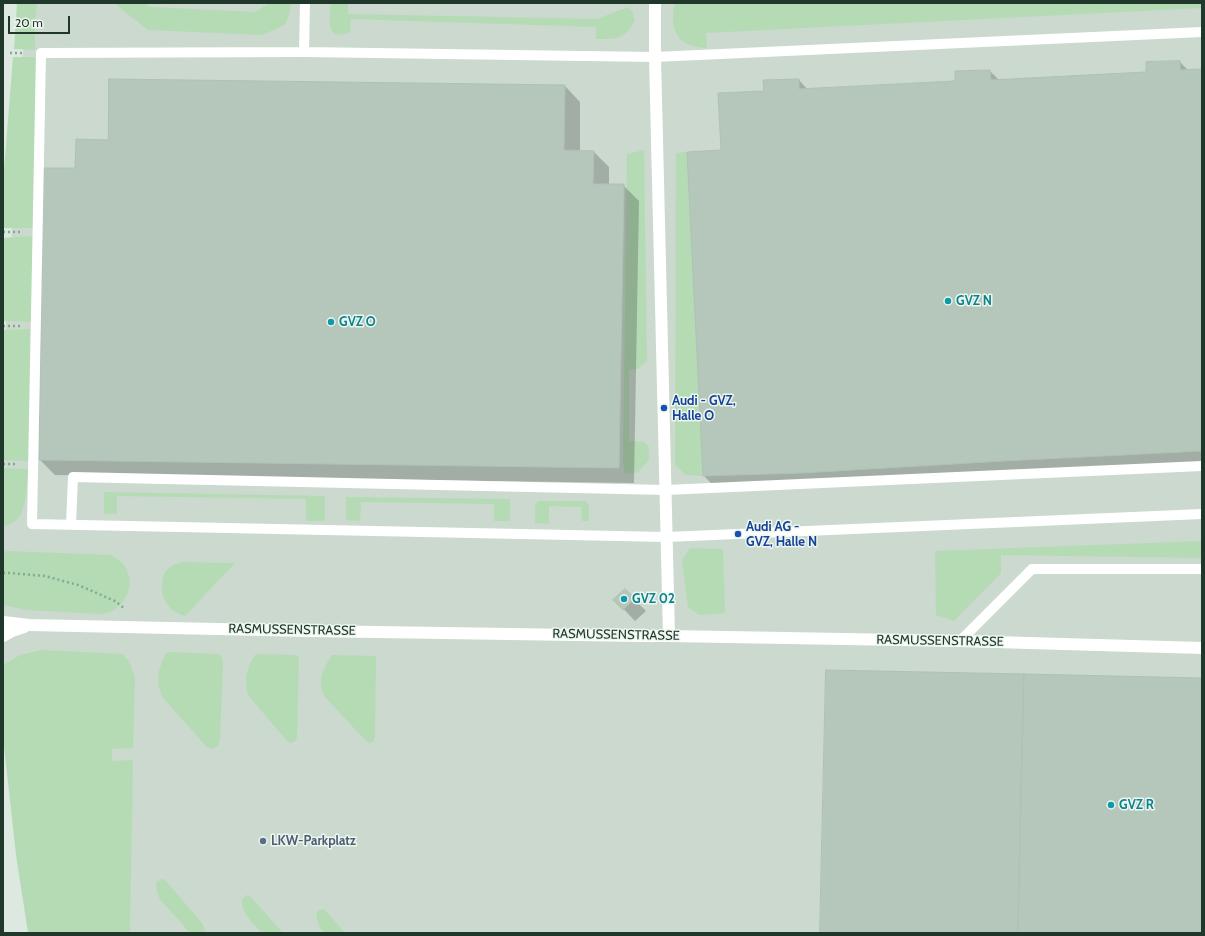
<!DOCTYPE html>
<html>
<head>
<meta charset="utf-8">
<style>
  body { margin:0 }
  #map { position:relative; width:1205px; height:936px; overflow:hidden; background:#dde9e0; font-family:Cabin,sans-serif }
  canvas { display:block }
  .frame { position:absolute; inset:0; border:4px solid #1f382b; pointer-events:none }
  .scale { position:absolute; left:8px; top:16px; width:62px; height:18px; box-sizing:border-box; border:2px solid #1f382b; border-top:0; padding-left:5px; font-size:12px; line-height:14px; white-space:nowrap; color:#1f382b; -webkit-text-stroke:3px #edf6ef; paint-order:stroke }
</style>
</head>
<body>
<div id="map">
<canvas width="1205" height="936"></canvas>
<div class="frame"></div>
<div class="scale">20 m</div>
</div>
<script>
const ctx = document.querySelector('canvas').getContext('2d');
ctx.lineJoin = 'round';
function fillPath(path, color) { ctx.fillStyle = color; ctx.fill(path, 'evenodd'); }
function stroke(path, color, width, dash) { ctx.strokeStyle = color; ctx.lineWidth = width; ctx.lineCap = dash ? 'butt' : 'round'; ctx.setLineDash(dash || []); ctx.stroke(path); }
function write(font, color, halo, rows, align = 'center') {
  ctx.font = font + ' Cabin,sans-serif'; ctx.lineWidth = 3; ctx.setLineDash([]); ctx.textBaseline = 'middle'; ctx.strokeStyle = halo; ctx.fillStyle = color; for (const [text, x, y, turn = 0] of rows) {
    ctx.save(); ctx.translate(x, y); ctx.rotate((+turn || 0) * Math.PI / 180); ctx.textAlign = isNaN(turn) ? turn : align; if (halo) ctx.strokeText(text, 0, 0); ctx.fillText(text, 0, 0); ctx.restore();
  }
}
fillPath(new Path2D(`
  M26,3H1202V933H30L3,698V373Z`), '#cbd9cf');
fillPath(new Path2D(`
  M17,3H37L35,22V50L14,49Z
  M116,3H144L150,7L255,12L269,3H291L289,15L285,25L262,35L148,30L120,8Z
  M334,3H348V14L597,19L628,7L632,11L635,20C624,40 617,39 596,39V27L351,19L350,32C326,42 330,22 330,6Z
  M675,3H1202V8L706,33L707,48C686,47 674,40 673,19C673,13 673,9 675,3Z
  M13,57H36L34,228H3V183Z
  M644,150L647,361L638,369L629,370V441L644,442L649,447V460L638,472L625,474L623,461L627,154Z
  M687,152L703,476L686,475L675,465L676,153Z
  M33,236L32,322L3,321V238Z
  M30,329L29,461L3,460V330Z
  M3,468L28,469C27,482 27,514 15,521C12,524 7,525 3,526Z
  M104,492L325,496V521H306V499L117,496V514H104Z
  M346,497L510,499V521H494V504L361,502L360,521L346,520Z
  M538,501H585L589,505V521H582L581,507L549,506V524L535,523V505Z
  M1202,541V558L1001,555V573L954,621L936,615L935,551Z
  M690,548L723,549L725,613L699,615L688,607L682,560Z
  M8,551L112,555C115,558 121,561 124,565C135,581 129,602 112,611C109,613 104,613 100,614L27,610L3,605V552Z
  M183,562L235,563L185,616C171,612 161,601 162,586C162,581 163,575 166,571C170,565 177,564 183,562Z
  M41,650L123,654L129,662L135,676L133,748L112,749V761L133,760L130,933H28L16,855L3,737V665L20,655Z
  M170,652L219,654L222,658L223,663L220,740L218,746L212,749L206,746L164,699C154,682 158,670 166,653Z
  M256,654L297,655L299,659L297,738L295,741L291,743L286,740L248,695C244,680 246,667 256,654Z
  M332,655L376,656L375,737L373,742L369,743L365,740L325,697C316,681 323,669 332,655Z
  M161,879L165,880L202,923L206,933H190L159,898L157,892L156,883Z
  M247,895L251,897L283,933H262C253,923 241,914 242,899Z
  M321,909L325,910L345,933H324C319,927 316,921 317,912Z`), '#b5dbb5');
fillPath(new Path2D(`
  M1180,62L1189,71L1202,70V463L716,488L704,476L765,92L799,80L808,90L956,82L990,71L999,80L1147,73Z
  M565,86L580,102V152H594L609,167V185H623L639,201L634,483L55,475L40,460L76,169L109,141Z
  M625,590L646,611L635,621L615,600Z`), '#0003');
const building = new Path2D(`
  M1180,61V70L1202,69V451L1004,461L801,473L703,476L687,152L721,150L718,93L764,91L763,80L799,79V89L955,81V71L990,70L991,80L1146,72V62Z
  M109,79L565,85L564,150L594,151L593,184H624L619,468L39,460L43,168H75L76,139L108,140Z
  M625,589L635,598L623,610L613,600Z
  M826,670L1024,674L1018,933H820Z
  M1024,674L1202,678V933H1018Z`);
fillPath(building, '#b5c7bb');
stroke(building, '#afc2b6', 1);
stroke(new Path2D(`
  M10,53H25
  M3,232H22
  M3,326H20
  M3,464H18
  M3,573H9L45,576L78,585L115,601L125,609`), '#7dad91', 2.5, [2, 3]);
stroke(new Path2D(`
  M1202,32L655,57L304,52L41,53L32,524L667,537L1202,514
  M304,52L305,3
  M71,525L73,477L666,490L1202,466
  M960,641L1032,569H1202`), '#fff', 10);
stroke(new Path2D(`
  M655,3V57L669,636
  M3,622L29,625L311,631L642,636H669L960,641L1202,648
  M3,636L12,631L24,627`), '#fff', 12);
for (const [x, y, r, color] of [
  [948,301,4,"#0f9aa8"],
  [331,322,4,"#0f9aa8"],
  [664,408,4,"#1a4fb4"],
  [738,534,4,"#1a4fb4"],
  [624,599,4,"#0f9aa8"],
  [1111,805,4,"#0f9aa8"],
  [263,841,4,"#5c6f8a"]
]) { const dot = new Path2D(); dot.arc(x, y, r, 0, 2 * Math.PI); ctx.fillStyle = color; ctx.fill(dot); stroke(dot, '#edf6ef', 1.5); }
write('bold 13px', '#0d838f', '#edf6ef', [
  ["GVZ N",956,301],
  ["GVZ O",339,322],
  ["GVZ 02",632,599],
  ["GVZ R",1119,805]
], 'left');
write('bold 13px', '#164399', '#edf6ef', [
  ["Audi - GVZ,",672,401],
  ["Halle O",672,416],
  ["Audi AG -",746,527],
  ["GVZ, Halle N",746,542]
], 'left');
write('13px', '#1f382b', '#edf6ef', [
  ["RASMUSSENSTRASSE",292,630,1],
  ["RASMUSSENSTRASSE",616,635,1],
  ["RASMUSSENSTRASSE",940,641,1]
]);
write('bold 13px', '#4e5e75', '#edf6ef', [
  ["LKW-Parkplatz",271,841]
], 'left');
</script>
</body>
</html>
